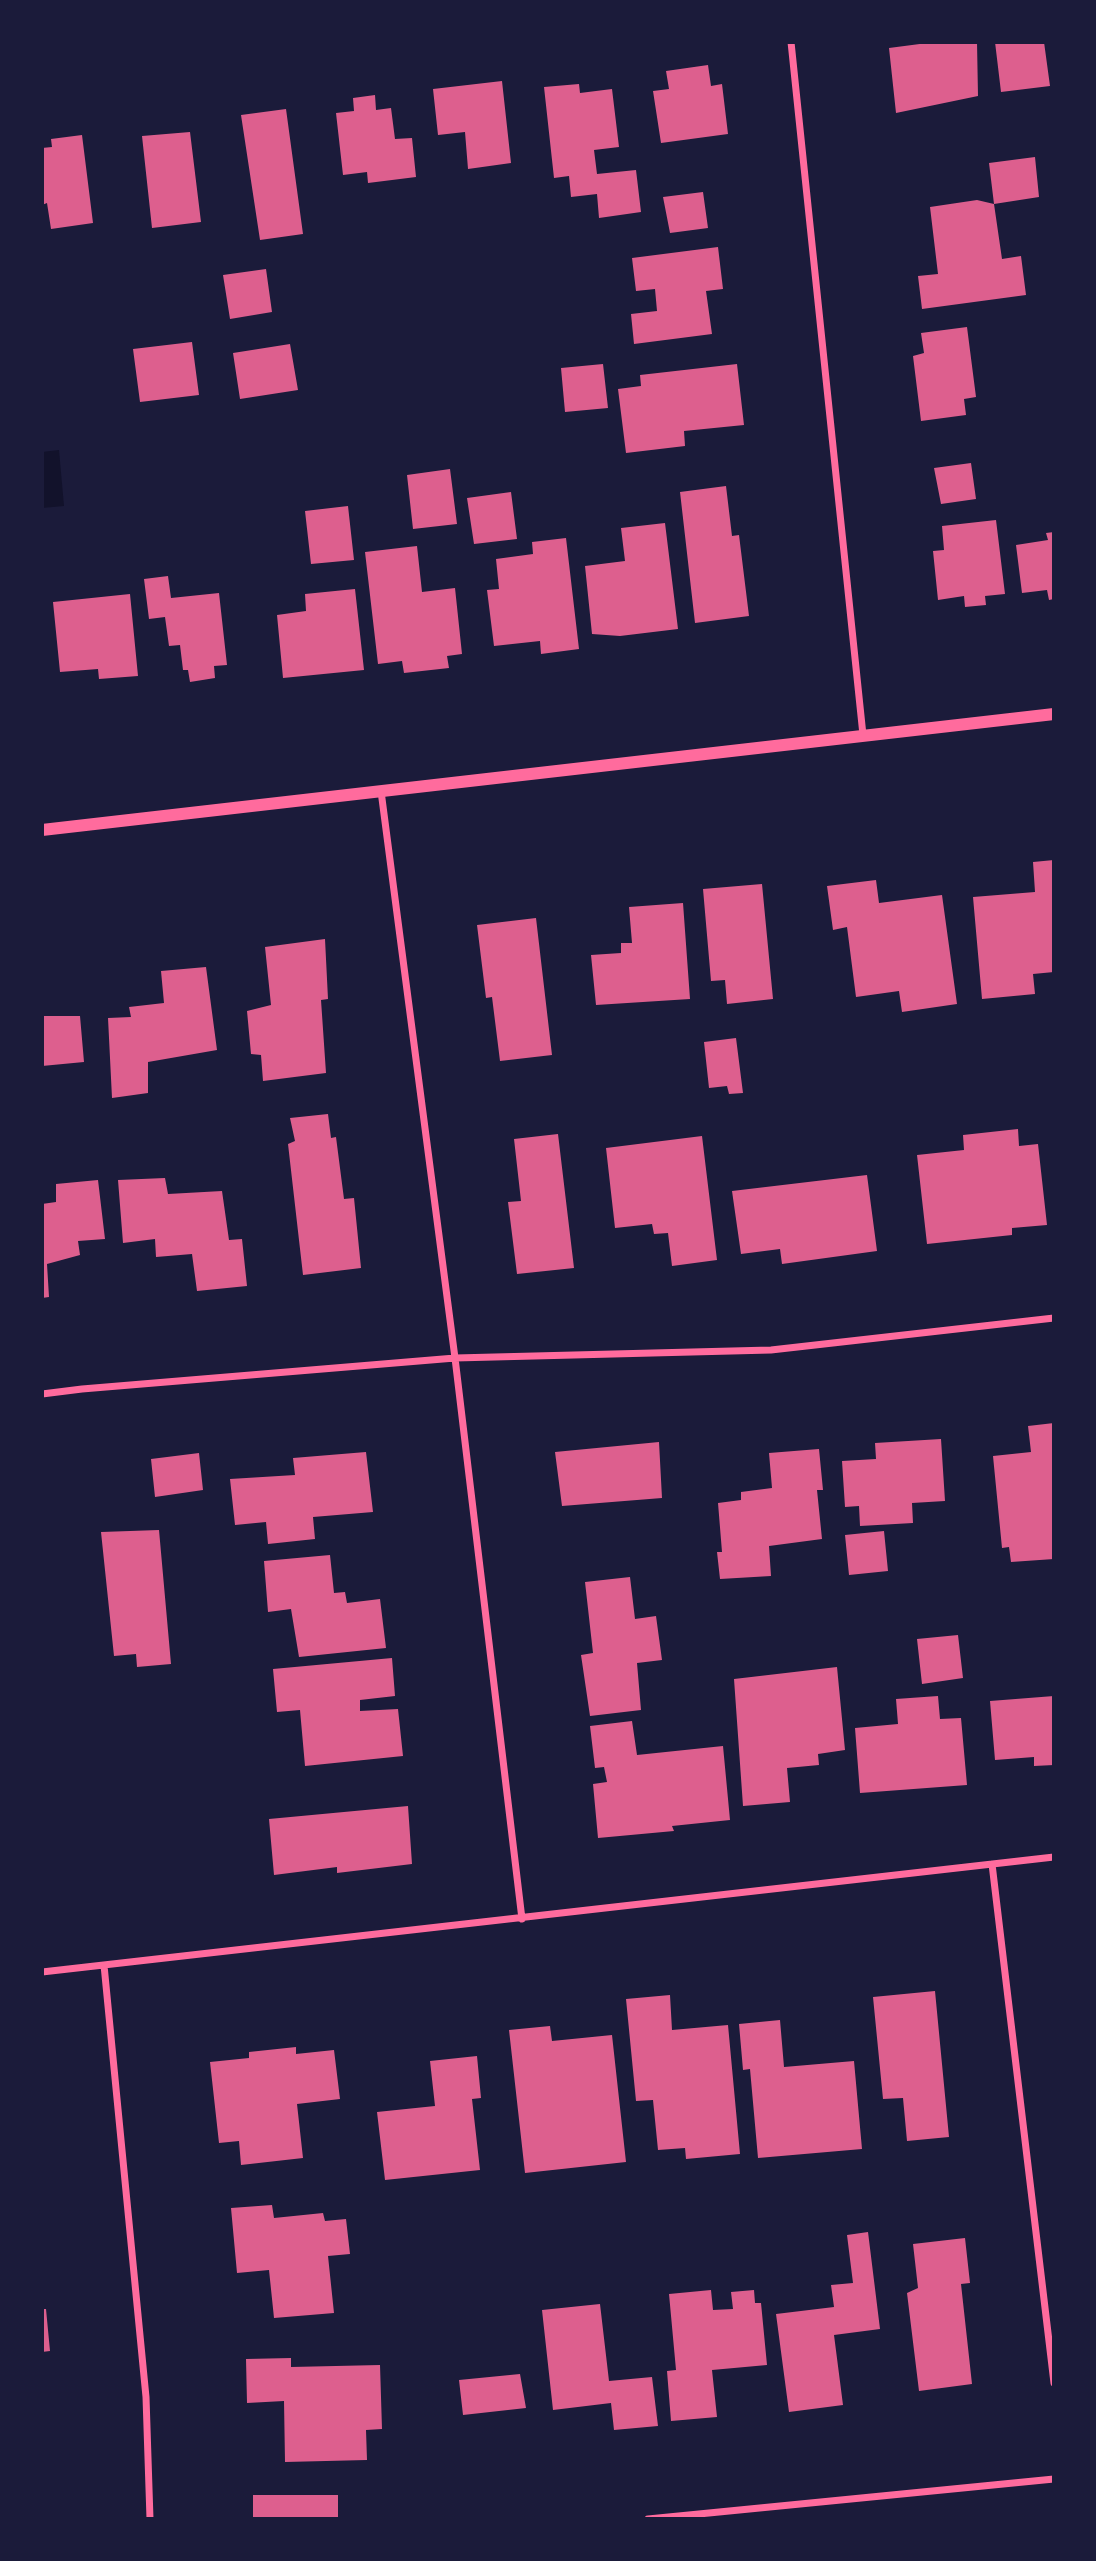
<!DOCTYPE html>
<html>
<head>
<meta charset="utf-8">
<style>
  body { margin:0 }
  #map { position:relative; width:1096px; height:2561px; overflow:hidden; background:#1b1b3a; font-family:"Archivo Narrow",sans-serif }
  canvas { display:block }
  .frame { position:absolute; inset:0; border:44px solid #1b1b3a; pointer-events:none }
</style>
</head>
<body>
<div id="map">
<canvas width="1096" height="2561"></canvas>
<div class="frame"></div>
</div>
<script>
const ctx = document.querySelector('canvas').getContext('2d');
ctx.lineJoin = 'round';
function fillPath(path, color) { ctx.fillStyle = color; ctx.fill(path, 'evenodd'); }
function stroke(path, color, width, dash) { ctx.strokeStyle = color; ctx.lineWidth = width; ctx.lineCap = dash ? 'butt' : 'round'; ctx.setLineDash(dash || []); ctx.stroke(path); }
fillPath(new Path2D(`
  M59,450L64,506L42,508V452Z`), '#12122b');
fillPath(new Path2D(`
  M935,42H977L978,96L896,113L889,48Z
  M995,42H1044L1050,86L1001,92Z
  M708,65L711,86L722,84L728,134L661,143L653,91L669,89L666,71Z
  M502,81L511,163L468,169L465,132L438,135L433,89Z
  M579,84L580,93L612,89L619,147L594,150L597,174L636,170L641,212L599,218L597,194L571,197L569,176L554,178L544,87Z
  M375,95L376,110L391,108L395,139L412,138L416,177L368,183L367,172L343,175L336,113L354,111L353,98Z
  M286,109L303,234L260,240L241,115Z
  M190,132L201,222L152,228L142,136Z
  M82,135L93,223L51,229L47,203L42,205V148L52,147L51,139Z
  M1035,157L1039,197L994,204L1002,259L1021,256L1026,295L922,309L918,276L938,274L930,207L977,200L994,204L989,163Z
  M703,192L708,228L670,233L663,197Z
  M718,247L723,289L706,291L712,334L634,344L631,314L657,311L655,289L636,291L632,258Z
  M266,269L272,312L230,319L223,275Z
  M967,327L976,397L964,399L966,415L921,421L913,356L924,353L921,333Z
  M192,342L199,395L140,402L133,349Z
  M290,344L298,390L240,399L233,353Z
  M603,364L608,408L565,412L561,368Z
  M737,364L744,425L684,431L685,446L626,453L618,389L641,386L640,375Z
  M971,463L976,499L941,504L934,468Z
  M450,469L457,524L413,529L407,475Z
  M726,486L732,536L739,535L749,616L695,623L680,492Z
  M511,492L517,539L474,544L467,498Z
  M348,506L354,560L311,564L305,511Z
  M996,520L1005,594L985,596L986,605L965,607L964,596L938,600L933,551L944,550L942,526Z
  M665,523L678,629L620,636L592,634L585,566L625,561L621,528Z
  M1054,532V599L1049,600L1047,590L1022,593L1016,545L1048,540L1046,533Z
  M566,538L579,649L541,654L540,641L494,646L487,590L499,589L496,559L533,554L532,542Z
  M417,546L422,592L455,588L462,654L447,656L449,668L404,673L402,661L378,664L365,552Z
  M168,576L171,598L219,593L227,665L214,666L215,678L190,682L188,670H183L180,645L169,646L165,617L149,619L144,579Z
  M355,589L364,670L283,678L277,615L306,611L305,594Z
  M130,594L138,676L99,679L98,669L60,672L53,602Z
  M1054,860V972L1033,974L1035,994L982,999L973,897L1035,892L1033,862Z
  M876,880L879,903L942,895L957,1004L902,1012L899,991L856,997L847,927L833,930L827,886Z
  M762,884L773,999L727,1004L725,980L711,981L703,889Z
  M683,903L690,999L596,1005L591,955L621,953V943H632L629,907Z
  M536,918L552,1055L500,1061L492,997L486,998L477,925Z
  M325,939L328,999L321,1000L326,1073L263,1081L261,1055L251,1054L247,1011L271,1005L265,947Z
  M206,967L217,1050L148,1062V1093L112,1098L108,1018L131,1017L129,1007L164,1003L161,971Z
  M42,1016H80L84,1062L42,1066Z
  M736,1038L743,1093L729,1094L727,1086L709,1088L704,1042Z
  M328,1114L331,1138L336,1137L344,1199L354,1198L361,1268L303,1275L288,1144L295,1141L290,1118Z
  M1018,1129L1019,1146L1038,1144L1047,1225L1012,1228V1235L927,1244L917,1155L964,1150L963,1135Z
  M558,1134L574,1268L517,1274L508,1202L521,1201L514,1139Z
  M702,1136L717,1260L672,1266L668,1233L654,1234L652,1224L615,1228L606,1148Z
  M867,1175L877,1251L782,1264L780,1249L741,1254L732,1191Z
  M165,1178L168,1194L222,1191L229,1240L242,1239L247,1286L197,1291L192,1254L156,1257L155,1239L123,1243L118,1180Z
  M98,1180L105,1239L78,1241L80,1255L47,1264L49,1297L42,1298V1204L56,1202V1184Z
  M1054,1423V1559L1011,1562L1009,1547L1002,1548L993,1456L1031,1452L1028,1426Z
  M941,1439L945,1501L912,1503L913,1523L860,1526L859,1506L845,1507L842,1461L876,1459L875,1443Z
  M659,1442L662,1498L562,1506L555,1452Z
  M819,1449L823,1490H817L822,1539L769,1546L771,1576L720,1579L717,1552H722L718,1503L741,1500V1492L772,1488L769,1453Z
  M366,1452L373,1512L313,1517L315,1539L268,1544L266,1522L235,1525L230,1479L295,1475L293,1458Z
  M199,1453L203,1490L155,1497L151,1459Z
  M159,1530L171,1664L137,1667L136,1654L114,1656L101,1532Z
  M884,1531L888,1571L849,1575L845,1535Z
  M330,1555L334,1593L345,1592L347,1603L380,1599L386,1648L299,1657L291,1609L268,1612L264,1561Z
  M630,1577L635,1619L656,1616L662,1660L637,1663L641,1710L590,1716L581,1655L593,1653L585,1582Z
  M958,1635L963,1678L922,1684L917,1639Z
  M392,1658L395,1696L360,1700V1711L398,1709L403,1756L305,1766L300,1710L277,1712L273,1669Z
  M837,1667L845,1750L818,1754L819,1765L787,1768L790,1802L743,1806L734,1679Z
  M938,1696L940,1719L961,1718L967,1785L860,1793L855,1728L898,1724L896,1699Z
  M1054,1696V1765L1034,1766V1757L995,1760L990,1701Z
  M632,1721L637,1755L723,1746L730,1820L672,1826L674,1831L598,1838L593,1784L607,1782L604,1767L595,1768L590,1726Z
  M408,1806L412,1864L337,1873V1867L274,1875L269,1819Z
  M935,1991L949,2137L907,2141L903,2098L883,2099L873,1997Z
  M670,1995L672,2030L728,2025L740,2154L686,2159L685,2148L658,2150L653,2100L636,2101L626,1999Z
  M780,2020L784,2067L854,2061L862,2149L758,2158L750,2069L743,2070L739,2024Z
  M550,2026L552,2041L612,2035L626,2162L525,2173L509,2030Z
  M296,2047V2054L334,2050L340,2099L297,2104L303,2158L241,2165L239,2141L219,2143L210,2062L249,2058V2052Z
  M477,2056L481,2098L472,2099L480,2170L385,2180L377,2112L435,2106L430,2061Z
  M272,2205L274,2218L323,2213L325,2221L346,2219L350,2254L328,2256L334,2313L274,2318L269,2270L237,2273L231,2208Z
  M868,2232L880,2329L834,2335L843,2405L789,2412L776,2314L834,2307L831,2285L853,2283L847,2235Z
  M965,2238L970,2283L961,2284L972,2384L919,2391L907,2293L918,2288L913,2244Z
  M711,2290L713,2310L733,2309L731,2292L754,2290L755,2303H761L767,2365L712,2370L717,2417L671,2421L667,2371L676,2370L669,2294Z
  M600,2304L609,2381L652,2377L658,2426L614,2430L611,2403L553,2410L542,2310Z
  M42,2309H46L50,2351L42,2352Z
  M291,2358V2367L380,2365L382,2429L366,2430L367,2460L285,2462L284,2401L247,2403L246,2359Z
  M520,2374L526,2408L463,2415L459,2380Z
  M253,2495H338V2519H253Z`), '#dd5f8e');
stroke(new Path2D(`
  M791,42L863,735
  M381,791L455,1358L522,1919
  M42,1394L82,1389L455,1358L771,1350L1054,1318
  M992,1864L1054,2383
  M104,1965L146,2397L150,2519
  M42,1972L1054,1857
  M648,2519L1054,2479`), '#ff6b9d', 7);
stroke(new Path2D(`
  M42,830L1054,714`), '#ff6b9d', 12);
</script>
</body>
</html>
